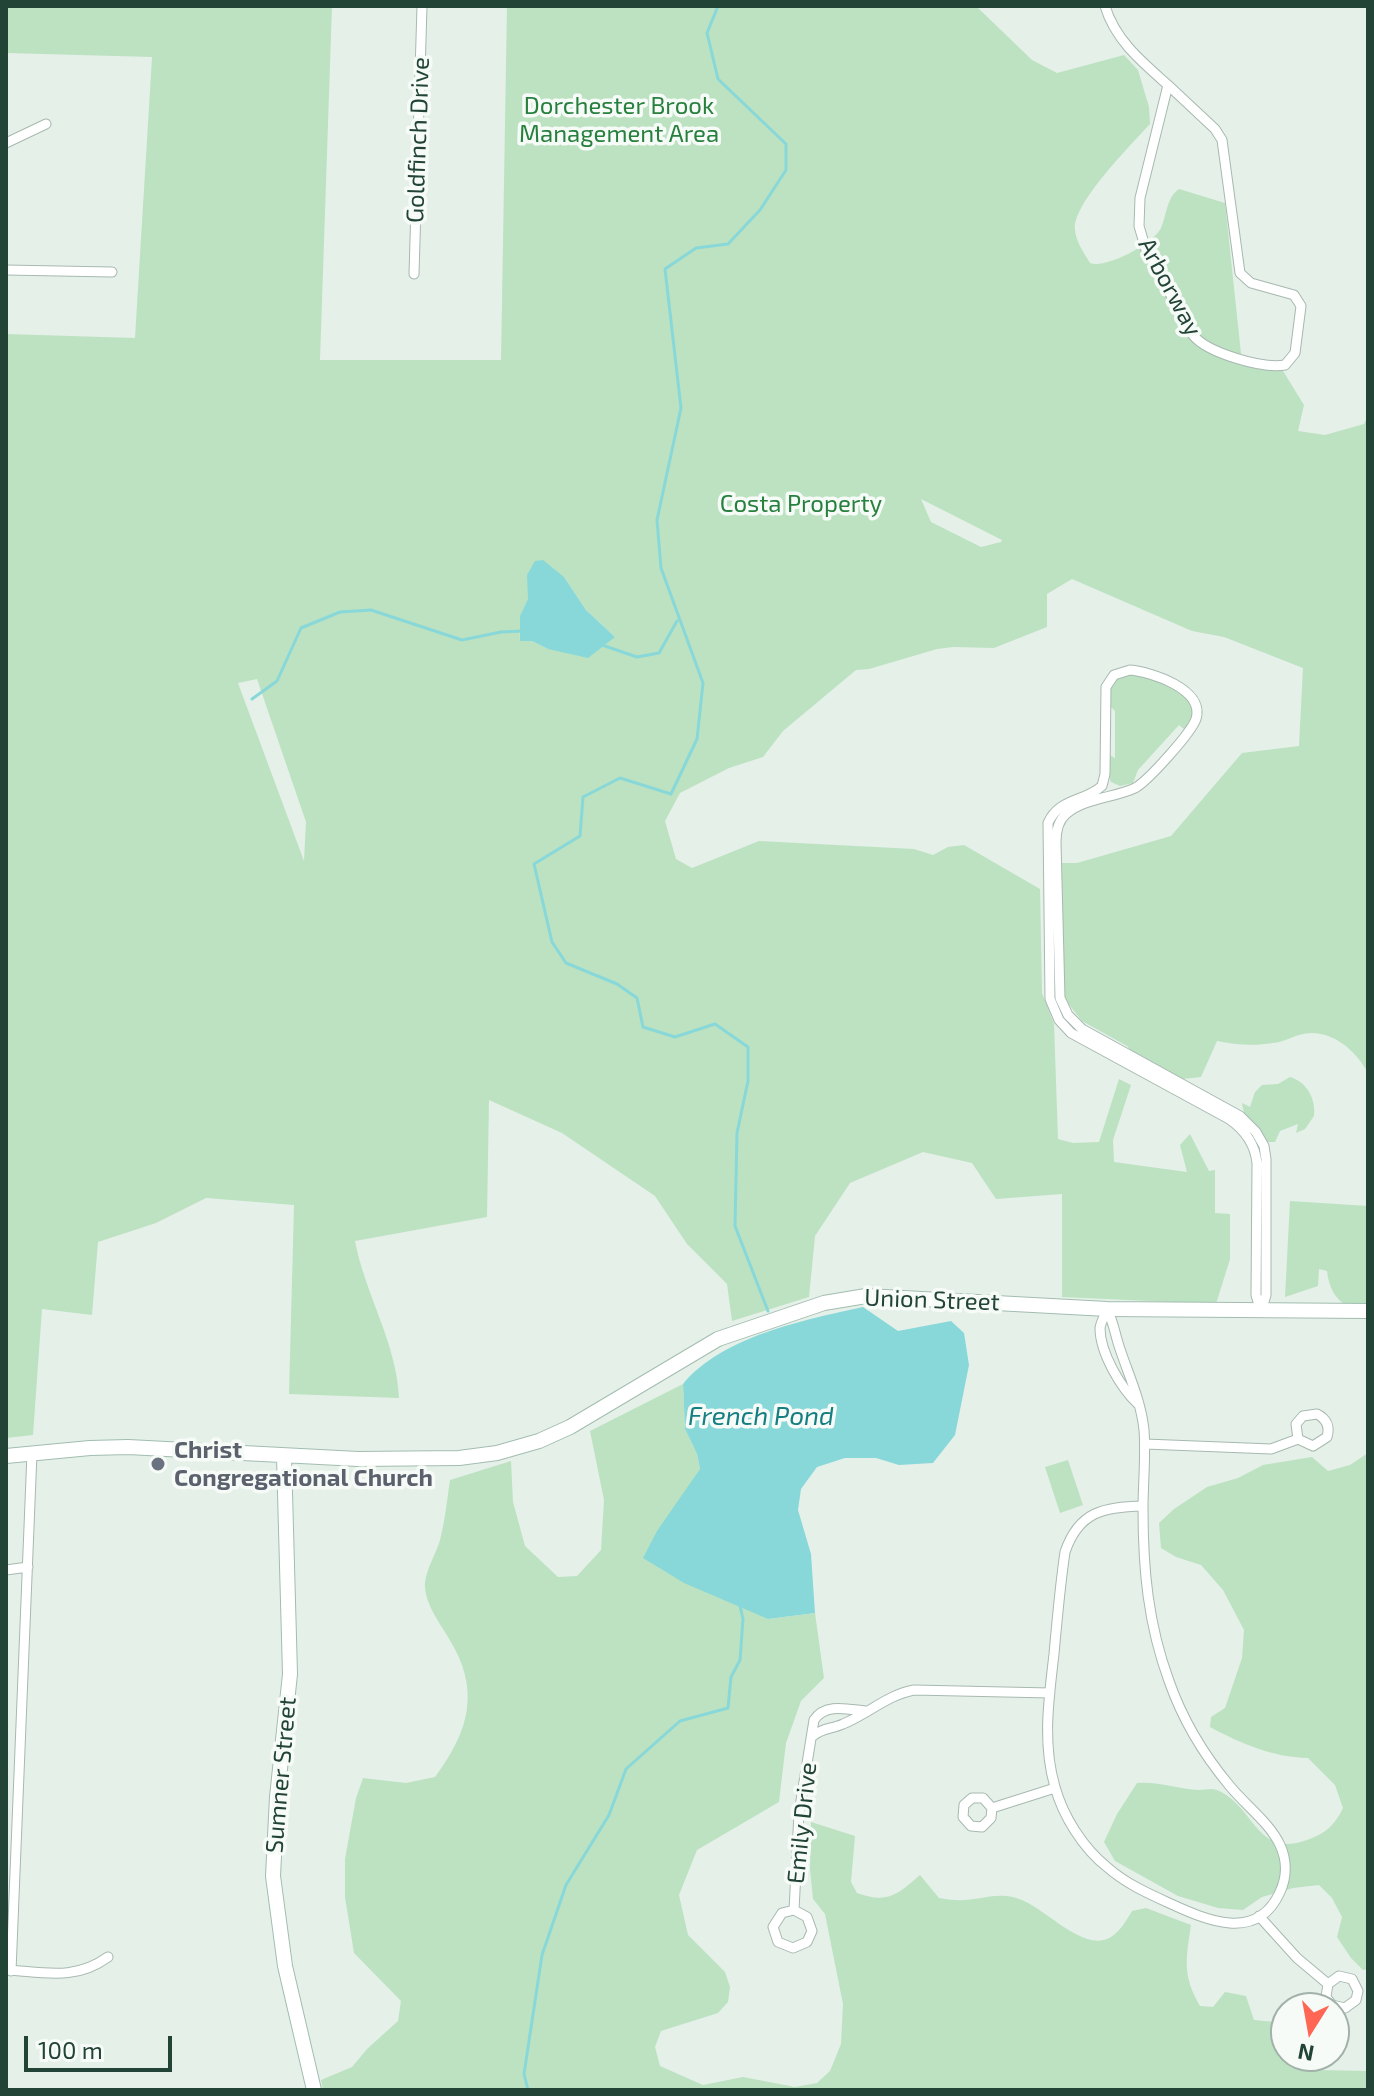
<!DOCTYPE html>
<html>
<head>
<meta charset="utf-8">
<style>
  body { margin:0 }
  #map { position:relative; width:1374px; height:2096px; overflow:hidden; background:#e5f0e9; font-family:"Exo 2",sans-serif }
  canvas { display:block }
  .frame { position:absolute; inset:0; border:8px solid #224436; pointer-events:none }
  .north { position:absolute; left:1270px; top:1992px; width:80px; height:80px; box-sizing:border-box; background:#f7fbf8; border:2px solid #a2b2aa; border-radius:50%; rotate:191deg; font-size:22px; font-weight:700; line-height:32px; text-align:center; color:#224436 }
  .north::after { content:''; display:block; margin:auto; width:28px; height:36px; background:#ff6654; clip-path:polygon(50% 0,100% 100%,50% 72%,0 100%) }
  .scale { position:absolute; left:24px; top:2036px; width:148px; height:36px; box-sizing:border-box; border:4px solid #224436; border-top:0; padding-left:10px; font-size:24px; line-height:28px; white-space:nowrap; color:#224436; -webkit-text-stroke:6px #f7fbf8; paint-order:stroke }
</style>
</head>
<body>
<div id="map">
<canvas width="1374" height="2096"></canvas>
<div class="frame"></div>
<div class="north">N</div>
<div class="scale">100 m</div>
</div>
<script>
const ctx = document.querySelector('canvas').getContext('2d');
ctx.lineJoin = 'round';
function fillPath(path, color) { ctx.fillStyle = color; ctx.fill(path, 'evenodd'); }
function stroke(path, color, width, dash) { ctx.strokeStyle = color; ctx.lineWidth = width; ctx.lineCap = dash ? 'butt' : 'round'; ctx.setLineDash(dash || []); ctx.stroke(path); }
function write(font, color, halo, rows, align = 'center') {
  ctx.font = font + ' "Exo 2",sans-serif'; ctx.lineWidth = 7; ctx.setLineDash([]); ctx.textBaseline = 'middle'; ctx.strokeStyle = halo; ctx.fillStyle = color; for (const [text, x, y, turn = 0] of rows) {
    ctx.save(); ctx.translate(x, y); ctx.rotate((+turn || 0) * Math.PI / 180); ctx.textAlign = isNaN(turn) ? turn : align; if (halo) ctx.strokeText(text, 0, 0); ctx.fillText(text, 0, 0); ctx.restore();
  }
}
fillPath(new Path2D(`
  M6,6H332L320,360H501L507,6H976L1032,60L1057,73L1124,55L1138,70L1149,107L1150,124C1131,145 1073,203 1075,229C1075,240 1084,253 1090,263C1106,269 1153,244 1161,228C1167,215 1166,198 1179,189L1225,203L1242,363L1283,371L1304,405L1298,431L1325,435L1364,424L1368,416V1073C1356,1050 1330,1028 1303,1034C1293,1036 1284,1042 1273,1043C1255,1046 1235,1045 1217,1041L1201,1077L1183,1079L1133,1053L1127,1046L1082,1021L1063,997L1062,863H1077L1171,836L1242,753L1299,746L1303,668L1224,637L1192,631L1072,579L1047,594V627L994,648L953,647L937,649L869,669L856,670L783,731L763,757L729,768L680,793L665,821L676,859L692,868L759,841L914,849L933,855L948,847L964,845L1040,889L1042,993L1054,1024L1058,1139L1073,1143L1099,1142L1119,1079L1131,1085L1113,1140L1114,1162L1187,1172L1180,1145L1190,1134L1209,1171L1215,1170V1213L1230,1214V1259L1216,1304L1062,1297V1194L996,1199L972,1163L923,1152L850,1183L815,1236L809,1297L732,1321L727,1284L687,1244L655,1196L562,1133L489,1100L487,1217L355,1241C365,1294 397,1344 399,1398L289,1394L294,1205L206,1198L156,1223L98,1242L92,1315L42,1309L33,1435L6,1438V334L135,338L152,57L6,53ZM921,499L1002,540L1001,542L981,547L931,522ZM564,577L586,610L615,637L548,649L532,641H520C520,597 529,598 564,577ZM257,679L306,822L304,861L238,683Z
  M1125,673L1144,675L1182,692L1193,708L1191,722L1185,730L1179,725L1138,770L1133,783L1120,786L1111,782L1108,773L1109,755L1115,758V711L1107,703C1108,688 1112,680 1125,673Z
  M1290,1077C1307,1082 1316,1099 1314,1116L1305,1129L1296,1133L1298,1124L1280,1131L1275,1142H1268L1244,1113L1242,1103L1250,1107L1255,1092L1262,1085L1278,1084Z
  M1290,1201L1368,1206V1313C1343,1308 1330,1297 1327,1271L1319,1269L1318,1286L1285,1297Z
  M683,1384L685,1429L697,1454L700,1469L677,1505L768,1619L815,1613L824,1678L801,1701L786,1743L779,1802L697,1850L679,1895L688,1935L725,1972L730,1987L728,2002L718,2013L661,2031L655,2047L660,2066L703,2085L743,2077L795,2087L817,2083L830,2071L841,2044L843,2004L825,1914L813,1899L810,1869L811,1822L855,1836L851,1882L857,1893C887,1904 897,1895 920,1875L939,1898C947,1899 956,1901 964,1900C982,1899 995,1893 1013,1897C1042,1903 1078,1950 1107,1939C1118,1935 1126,1921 1132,1911L1146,1908L1191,1925C1186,1959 1182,1975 1200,2006L1213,2007L1225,1992L1246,1996L1254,2020L1286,2023V2056H1314L1317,2070L1368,2071V2090H323L321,2080L352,2067L367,2049L398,2021L401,2001L354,1953L345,1897V1859L356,1798L363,1778L406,1783L435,1777C470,1730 481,1689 448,1637C439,1622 426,1605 425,1587C424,1573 436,1554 440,1540C445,1521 447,1500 450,1480L511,1461L513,1502L525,1546L558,1577L577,1576L601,1550L604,1500L590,1431Z
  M1368,1453V1969L1363,1970L1351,1958L1337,1937L1342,1917L1332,1898L1319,1885L1293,1888L1262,1897L1243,1910L1218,1908L1178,1896L1115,1861L1104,1842L1117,1814L1137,1783C1158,1781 1177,1789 1199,1790C1205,1790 1211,1788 1217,1790C1255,1806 1256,1859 1307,1840C1325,1834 1335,1825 1343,1808L1335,1785L1308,1758C1272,1757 1242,1744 1210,1727L1211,1717L1225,1708L1242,1658L1244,1630L1223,1590L1201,1565L1176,1557L1161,1548L1159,1523L1174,1509L1207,1487L1238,1478L1263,1465L1312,1457L1328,1471L1350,1465Z
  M1068,1460L1083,1505L1060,1513L1045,1467Z`), '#bce2c1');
fillPath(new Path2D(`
  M543,560L564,577L586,610L615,637L588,658L548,649L532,641H520V616L528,599L527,575L535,561Z
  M863,1307L898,1331L951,1321L964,1333L969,1365L955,1435L933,1463L899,1465L876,1458H845L817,1467L801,1489L798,1510L811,1554L815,1613L768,1619L684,1583L643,1558L657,1531L700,1469L697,1454L685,1429L683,1384C723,1336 804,1320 863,1307Z`), '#89d8d9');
stroke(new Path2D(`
  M718,6L707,33L718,79L786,144V170L760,210L728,244L696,248L665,269L681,408L657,520L661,568L703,683L697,739L671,794L620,778L583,797L580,836L534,864L552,942L566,963L617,984L637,998L643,1027L675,1037L715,1024L748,1047V1081L737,1133L735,1226L768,1311
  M602,645L637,657L659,653L677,621
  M252,699L277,681L301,628L340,612L371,610L462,640L501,632L523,631
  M528,2090L524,2074L542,1955L566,1885L609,1815L626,1769L680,1721L728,1708L731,1677L740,1660L743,1619L740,1606`), '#89d8d9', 3);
const minor = new Path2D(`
  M1105,6C1115,40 1142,62 1168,85L1215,129L1222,140L1240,273L1251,283L1294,295L1301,306L1295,353L1285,365C1263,369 1207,353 1193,335L1146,250L1139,226L1140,198L1168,85
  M6,143L46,124
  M6,270L112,272
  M414,274L422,6
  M1130,670C1151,672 1205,689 1196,719C1191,733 1148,781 1135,788C1114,798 1084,798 1066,814C1058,821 1056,832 1056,842L1060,998L1068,1015L1082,1029L1240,1116L1256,1132L1264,1146L1266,1159V1295L1261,1312L1256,1295L1257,1163C1255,1144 1245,1130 1229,1119L1071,1033L1059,1020L1050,999L1048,823C1059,798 1084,802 1102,786L1105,774L1106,687L1114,675Z
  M1107,1309C1114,1323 1115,1335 1120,1349C1129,1376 1141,1401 1144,1430C1146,1456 1143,1482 1143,1509C1143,1569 1148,1624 1169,1681C1182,1718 1204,1755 1229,1785C1245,1805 1269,1822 1280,1845C1287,1860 1287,1877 1280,1892C1257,1943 1206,1920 1169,1903C1147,1893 1125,1883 1107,1867C1083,1848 1063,1816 1055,1787C1042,1743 1049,1698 1054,1654C1057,1620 1060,1586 1065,1552C1079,1511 1104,1507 1143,1506
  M1107,1309C1105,1315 1101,1322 1100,1328C1100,1353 1121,1388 1138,1404
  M1145,1444L1271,1449L1298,1439L1313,1446L1327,1437C1330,1427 1327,1419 1317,1414L1303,1416L1296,1424L1298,1439
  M6,1570L28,1567
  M813,1736C822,1728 832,1729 843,1724C868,1714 887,1695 914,1690L1050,1693
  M992,1808L983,1798H972L964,1805L963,1817L971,1826L982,1827L991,1818L992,1808L1055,1788
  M794,1910L782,1913L773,1927L778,1942L793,1948L807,1942L812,1931L807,1917L794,1910L799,1813L814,1720C825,1703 847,1709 865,1711
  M1259,1916L1297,1958L1328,1984L1326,1997L1332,2005L1345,2008L1356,2000L1358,1991L1352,1979L1339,1976L1328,1984
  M6,1970C44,1972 75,1981 108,1957
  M11,1971L32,1453`);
const secondary = new Path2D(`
  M6,1456L90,1448L128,1447L358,1459L459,1458L497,1453L539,1441L570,1427L718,1339L824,1303L866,1296L1107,1309L1368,1311
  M284,1457L290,1674L277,1797L273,1876L285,1966L314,2090`);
stroke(minor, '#a7b9b0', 11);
stroke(secondary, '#a2bdb0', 16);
stroke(minor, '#fff', 9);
stroke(secondary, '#fff', 14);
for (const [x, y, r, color] of [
  [158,1464,8,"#6b7280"]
]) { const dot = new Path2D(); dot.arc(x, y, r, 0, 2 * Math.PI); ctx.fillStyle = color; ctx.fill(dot); stroke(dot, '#f7fbf8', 3); }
write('24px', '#27803d', '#f7fbf8', [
  ["Dorchester Brook",619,106],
  ["Management Area",619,134],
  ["Costa Property",801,504]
]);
write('24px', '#224436', '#f7fbf8', [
  ["Goldfinch Drive",418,140,-88],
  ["Arborway",1170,287,62],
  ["Union Street",932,1300,2],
  ["Sumner Street",281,1775,-85],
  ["Emily Drive",802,1823,-84]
]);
write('bold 24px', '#5b616d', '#f7fbf8', [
  ["Christ",174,1450],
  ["Congregational Church",174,1478]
], 'left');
write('italic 26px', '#147e81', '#f7fbf8', [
  ["French Pond",761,1416]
]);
</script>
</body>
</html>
